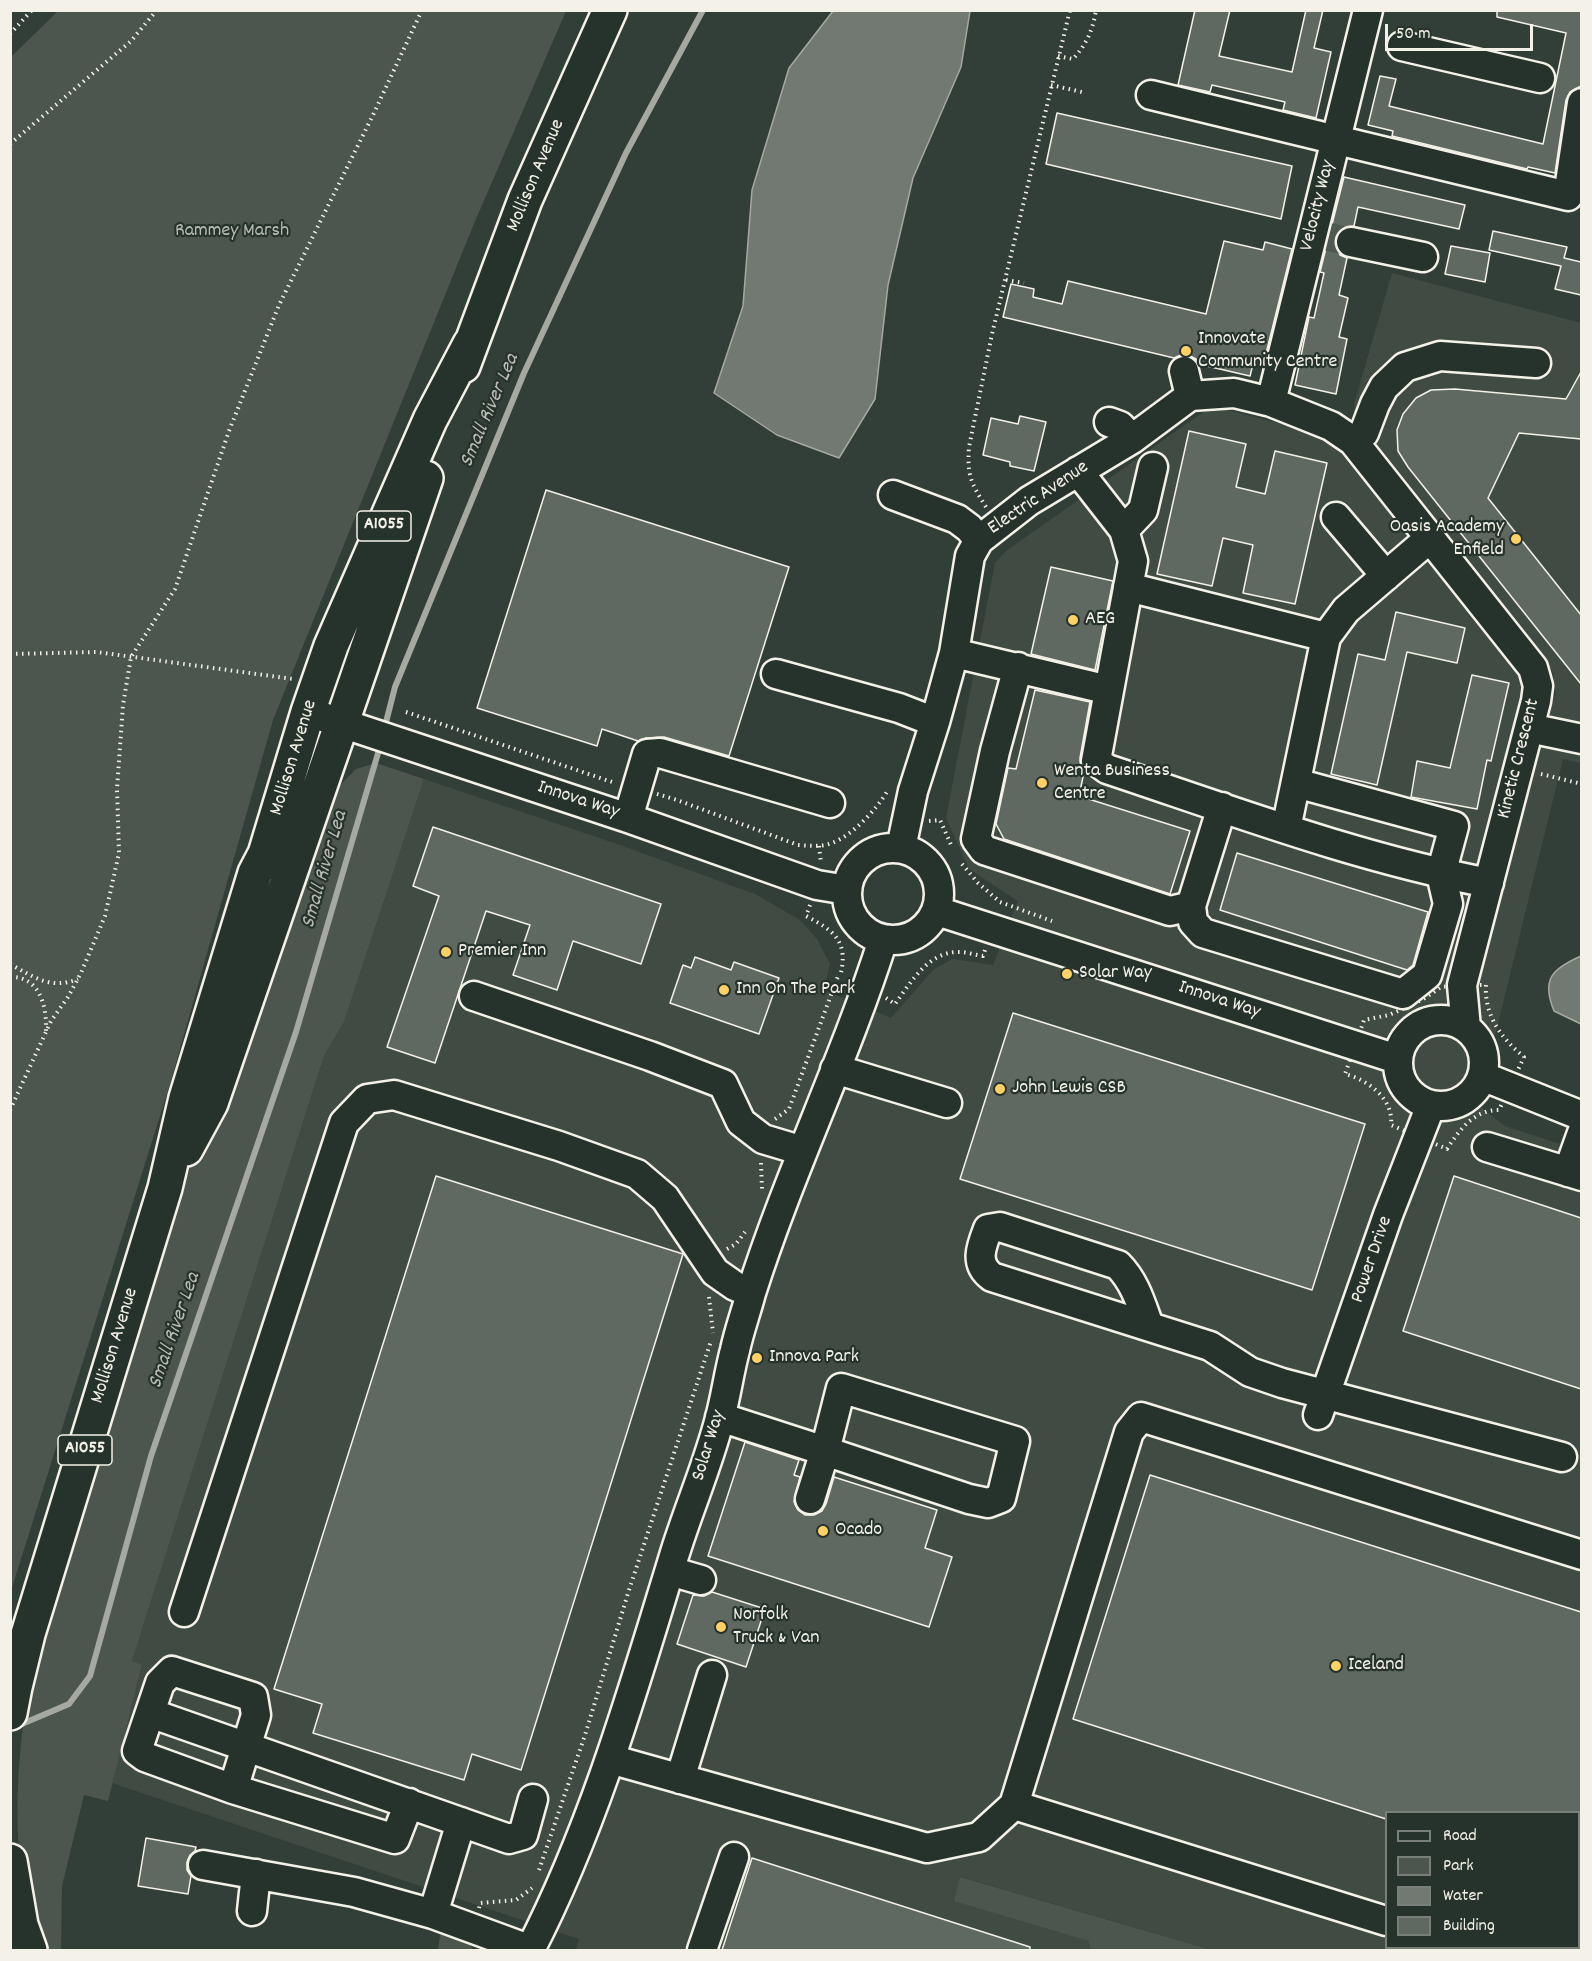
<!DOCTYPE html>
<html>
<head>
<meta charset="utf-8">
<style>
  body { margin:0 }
  #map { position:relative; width:1592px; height:1961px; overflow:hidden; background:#323e38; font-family:Dekko,sans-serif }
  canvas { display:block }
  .frame { position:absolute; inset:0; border:12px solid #f4f1e8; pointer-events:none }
  .legend { position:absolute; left:1385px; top:1811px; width:195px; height:138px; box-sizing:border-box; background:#26332d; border:2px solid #787f78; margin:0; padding:8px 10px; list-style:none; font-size:18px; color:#f4f1e8 }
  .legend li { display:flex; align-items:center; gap:12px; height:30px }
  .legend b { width:30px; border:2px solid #787f78 }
  .scale { position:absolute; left:1385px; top:24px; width:148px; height:27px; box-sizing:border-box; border:3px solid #f4f1e8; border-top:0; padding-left:8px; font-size:18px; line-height:21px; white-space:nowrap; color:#f4f1e8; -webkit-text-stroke:4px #26332d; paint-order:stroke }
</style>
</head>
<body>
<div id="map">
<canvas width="1592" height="1961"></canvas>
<div class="frame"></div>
<ul class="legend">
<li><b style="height:8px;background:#26332d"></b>Road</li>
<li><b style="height:16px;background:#4c564f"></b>Park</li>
<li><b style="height:16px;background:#727972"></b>Water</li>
<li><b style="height:16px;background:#5f6861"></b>Building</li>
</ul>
<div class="scale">50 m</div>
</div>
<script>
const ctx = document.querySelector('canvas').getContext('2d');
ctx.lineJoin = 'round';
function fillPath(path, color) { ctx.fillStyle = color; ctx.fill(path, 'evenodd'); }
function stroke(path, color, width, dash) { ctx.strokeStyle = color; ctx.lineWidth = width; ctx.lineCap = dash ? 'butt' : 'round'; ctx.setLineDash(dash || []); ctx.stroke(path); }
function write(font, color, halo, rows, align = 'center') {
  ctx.font = font + ' Dekko,sans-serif'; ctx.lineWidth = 4.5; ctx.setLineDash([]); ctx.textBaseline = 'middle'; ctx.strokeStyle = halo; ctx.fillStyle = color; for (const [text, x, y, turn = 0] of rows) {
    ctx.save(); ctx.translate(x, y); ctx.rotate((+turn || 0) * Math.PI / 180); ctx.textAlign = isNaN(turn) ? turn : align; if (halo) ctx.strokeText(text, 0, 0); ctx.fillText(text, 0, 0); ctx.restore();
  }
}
fillPath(new Path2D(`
  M1392,273L1581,323V763L1563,759L1478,1105L1505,1126L1581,1151V1950H1212L961,1877L954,1900L1090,1941V1948L1097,1950H576L579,1939L112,1783L142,1666L132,1661L324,1056L344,1022L424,779L623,846L755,894L800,920L817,939L830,964L824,990L891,1018L934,969L953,959L993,965L1018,901L969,869L946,818L995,563L1006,551L1212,406L1335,438L1556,697L1553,672L1540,652L1359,425L1354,416V404ZM1386,1812H1578V1948H1386Z`), '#404b44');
fillPath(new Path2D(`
  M58,11H566L473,226L273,720L170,1084L11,1591L10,58Z
  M376,763L424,779L344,1022L324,1056L132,1661L142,1665L108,1801L84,1795L62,1886L61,1950H41C36,1931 29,1912 25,1892C11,1822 19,1750 29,1680L197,1144L328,804L343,782L356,769Z
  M960,1877L1212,1950H1097L1090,1948L1089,1941L954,1901Z
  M452,1934L470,1945L474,1950H438L440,1935Z`), '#4c564f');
const water = new Path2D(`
  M833,11H970L961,67L913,178L888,285L875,399L839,458L777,435L714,393L743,306L752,190L789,68Z
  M1581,956V1024L1554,1011C1541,979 1552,969 1581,956Z`);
fillPath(water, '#727972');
stroke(water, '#a6a9a1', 1.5);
stroke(new Path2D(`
  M384,730L395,687L524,373L626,153L703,10
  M10,1729L69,1704L90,1676L151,1456L296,1032L381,743`), '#a6a9a1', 6);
const building = new Path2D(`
  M1195,10H1230L1219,56L1292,72L1306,10H1323L1314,48L1331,52L1316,118L1283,110L1285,102L1212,85L1210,92L1178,85Z
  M1497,10H1581V86L1570,92L1566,100L1555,173L1528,167L1527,169L1392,136L1393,131L1368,125L1380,76L1396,79L1389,106L1543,144L1566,33L1497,17Z
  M1057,113L1292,166L1281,219L1046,164Z
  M1344,177L1465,205L1459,229L1358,207L1354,226L1345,227L1338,231L1335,239L1336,248L1340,255L1347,258L1339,295L1348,298L1339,337L1347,339L1336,394L1295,385L1309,317L1314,318L1324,273L1320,272Z
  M1493,231L1567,247L1564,258L1581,262V295L1555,289L1561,266L1489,250Z
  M1224,241L1263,250L1265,242L1292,249L1264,362L1254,360L1250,376L1198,364L1196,359L1188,355H1181L1174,358L1003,317L1011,284L1034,289L1033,297L1062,304L1068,281L1206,314Z
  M1451,246L1490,253L1485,282L1445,274Z
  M1581,372V439L1519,433L1488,498L1581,615V684L1408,467L1398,451L1397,430L1403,414L1416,398L1431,390L1455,389L1566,399Z
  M1020,416L1046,422L1034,471L1010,466V462L983,455L991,418L1018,424Z
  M1189,431L1246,444L1236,487L1265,494L1275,451L1327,463L1295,604L1243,593L1253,545L1223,538L1212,586L1157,574Z
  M546,490L789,567L729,756L664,737L646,738L638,741L602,729L597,746L477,708Z
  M1051,567L1113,581L1095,670L1031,654Z
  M1396,612L1465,628L1457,663L1407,652L1377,785L1331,774L1358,654L1385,660Z
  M1472,675L1509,683L1491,761L1487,760L1477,809L1411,797L1417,761L1450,768Z
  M1035,690L1090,702L1080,758L1081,766L1084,772L1079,796L1190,831L1170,894L1004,839L996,824L1008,768L1016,769Z
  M433,827L661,904L641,964L573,941L557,990L513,975L530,925L486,911L435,1063L387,1047L439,896L413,886Z
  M1237,853L1428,912L1413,965L1407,970L1220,910Z
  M695,957L731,970L734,962L779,978L759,1034L670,1003L683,965L691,968Z
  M1013,1013L1365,1124L1312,1290L960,1179Z
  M436,1176L683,1254L521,1770L472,1754L464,1780L313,1733L322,1704L274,1689Z
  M1454,1176L1581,1218V1389L1403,1331Z
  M745,1442L799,1460L794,1475L800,1477L794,1502L798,1510L805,1515H814L822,1511L826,1504L834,1477L937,1510L925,1548L952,1557L929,1627L708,1556Z
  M1150,1475L1581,1612V1812H1386V1819L1073,1719Z
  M712,1592L765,1609L746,1667L677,1644L693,1595L704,1596Z
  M146,1838L196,1847L195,1851L190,1855L187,1862V1870L191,1876L188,1894L138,1886Z
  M752,1858L1030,1947V1950H722Z`);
fillPath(building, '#5f6861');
stroke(building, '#f4f1e8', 1.5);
stroke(new Path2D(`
  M1320,235L1351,242`), '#4f5952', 28, [28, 14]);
const minor = new Path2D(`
  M1402,46L1540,78
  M1151,95L1568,196L1582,103
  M1351,242L1423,257
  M1184,371L1190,396
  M1271,402L1368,10
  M1109,422L1120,426L1132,439
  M1353,441L1364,433L1375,404L1384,387L1405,367L1440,356L1536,363
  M1078,471L1124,530L1133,561L1096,761L1107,769C1233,811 1358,858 1489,883
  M893,495L957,519L969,528L979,540
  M1336,517L1386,576
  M1124,530L1143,510L1153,467
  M1128,587L1326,637
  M954,653L1109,690
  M1018,667L995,751L976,839L984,850L1170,911L1191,906
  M776,674L899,708L935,722
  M308,712L628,818L817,885L847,890
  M1529,728L1582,739
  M1222,807L1191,906L1193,922L1203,933L1403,994L1427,975L1448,904L1441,874L1454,826L1296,783
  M628,818L647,754L660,753L830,803
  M1286,829L1326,637L1346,610L1430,538
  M847 894a46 46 0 1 1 92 0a46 46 0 1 1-92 0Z
  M901,848L913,791L935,722L954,653L970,556L979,540L1029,501L1132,439L1190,396L1234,393L1271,402L1331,426L1353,441L1533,668L1538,686L1536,701L1462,985L1466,1028
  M937,911L1397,1059
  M474,996L650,1056L723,1084L741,1122L763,1139L803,1151
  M1398 1063a43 43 0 1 1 86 0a43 43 0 1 1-86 0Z
  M835,1069L947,1103
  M1482,1076L1582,1116
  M1487,1147L1582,1176
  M1568,1172L1582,1133
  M1149,1326C1141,1304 1135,1282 1118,1265L1000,1227L988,1229C981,1247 974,1264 992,1277L1210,1346L1250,1372L1282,1383L1562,1457
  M841,1388L1015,1441L1001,1498L988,1503L969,1499L825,1451Z
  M1318,1415L1388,1215L1431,1105
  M720,1417L825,1451L810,1499
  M670,1571L701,1580
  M184,1612L344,1123L367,1099L394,1095L559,1146L637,1174L665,1198L715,1272L735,1286L751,1293
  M150,1713L509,1839L523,1835L533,1799
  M610,1759L927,1848L979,1837L1014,1805L1129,1432L1141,1417L1582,1555
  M680,1779L712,1675
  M233,1789L256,1715L253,1697L172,1671L160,1683L137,1751L145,1757L233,1789L395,1839L409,1803
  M1014,1805L1386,1921
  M203,1865L354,1892L433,1914L531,1950
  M252,1911L256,1874
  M433,1914L461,1822
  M1472,1948L1481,1950
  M530,1950C594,1826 633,1690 674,1556C688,1510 708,1465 720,1418C726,1396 729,1372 735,1350C739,1331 746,1312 751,1293C789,1173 845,1059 883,940
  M702,1950L734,1857`);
const major = new Path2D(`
  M463,366L525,200L610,10
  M186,1149L211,1103L426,478
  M10,1713L15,1687L28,1634L165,1188L186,1098L255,873L265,854L308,712L331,646L430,420L470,344
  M10,1861L21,1925L30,1950`);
stroke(minor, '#f4f1e8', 33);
stroke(major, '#f4f1e8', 38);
stroke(new Path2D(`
  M10,34L32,10
  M1058,56L1073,59C1086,45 1093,30 1096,10
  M1051,85L1082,92
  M10,144L131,41L157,10
  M1006,280L1024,283
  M986,507C971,483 967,476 969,447L992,334L1070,10
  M10,654L97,652L293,679
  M406,712L615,783
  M1541,774L1582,784
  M657,794L677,800L798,845C810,846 821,847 832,843C853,835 877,809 888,790
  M929,821L940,820L952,847
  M819,846L821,863
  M962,864L978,883L1000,902L1052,921
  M810,905L806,916C835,931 849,942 840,977
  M10,964C34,977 50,990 78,979
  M10,977C40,976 47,1007 46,1031
  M1462,985H1486C1484,1015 1501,1038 1524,1057L1499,1110C1474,1110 1460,1129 1447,1149L1391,1125C1394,1099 1368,1080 1345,1074L1364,1020L1389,1015L1409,1006L1425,998L1441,987Z
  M886,998L895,1004C911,982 929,951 959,952C967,952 975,955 983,956L985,950
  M10,1110L51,1021L68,997L81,973L105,916L119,853L117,789L123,705L131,657L175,589L229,431L279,305L373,115L422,10
  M775,1119L789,1109L838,976L839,979
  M761,1163L762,1189
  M727,1249L736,1244L745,1232
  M709,1297L713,1333
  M539,1870L585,1735L629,1590L711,1341
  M479,1908L480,1903L516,1900L532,1888`), '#f4f1e8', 4, [1.5, 4.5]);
stroke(minor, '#26332d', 28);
stroke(major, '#26332d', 33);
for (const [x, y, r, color] of [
  [1186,351,6,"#ffd166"],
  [1516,539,6,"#ffd166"],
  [1073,620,6,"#ffd166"],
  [1042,783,6,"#ffd166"],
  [446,952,6,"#ffd166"],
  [1067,974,6,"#ffd166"],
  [724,990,6,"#ffd166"],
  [1000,1089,6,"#ffd166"],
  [757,1358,6,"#ffd166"],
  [823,1531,6,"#ffd166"],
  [721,1627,6,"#ffd166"],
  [1336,1666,6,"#ffd166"]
]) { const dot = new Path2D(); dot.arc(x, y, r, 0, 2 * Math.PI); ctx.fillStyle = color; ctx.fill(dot); stroke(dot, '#26332d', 2); }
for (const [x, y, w] of [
  [384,526,54],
  [85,1450,54]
]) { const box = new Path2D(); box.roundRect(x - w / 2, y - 15, w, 30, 4.5); ctx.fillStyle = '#26332d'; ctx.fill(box); stroke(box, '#f4f1e8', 1.5); }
write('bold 18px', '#f4f1e8', null, [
  ["A1055",384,526],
  ["A1055",85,1450]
]);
write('20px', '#f4f1e8', '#26332d', [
  ["Mollison Avenue",537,176,-67],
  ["Velocity Way",1319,206,-76],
  ["Electric Avenue",1039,499,-34],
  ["Mollison Avenue",295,758,-73],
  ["Kinetic Crescent",1520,759,-76],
  ["Innova Way",578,801,18],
  ["Innova Way",1219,1001,18],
  ["Power Drive",1373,1260,-71],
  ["Mollison Avenue",116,1346,-73],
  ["Solar Way",710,1446,-73]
]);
write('20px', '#b9bbb2', '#26332d', [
  ["Rammey Marsh",232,232]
]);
write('20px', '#f4f1e8', '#26332d', [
  ["Innovate",1198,340],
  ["Community Centre",1198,363],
  ["Oasis Academy",1504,528,"right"],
  ["Enfield",1504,551,"right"],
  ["AEG",1085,620],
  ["Wenta Business",1054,772],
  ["Centre",1054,795],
  ["Premier Inn",458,952],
  ["Solar Way",1079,974],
  ["Inn On The Park",736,990],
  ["John Lewis CSB",1012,1089],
  ["Innova Park",769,1358],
  ["Ocado",835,1531],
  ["Norfolk",733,1616],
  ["Truck & Van",733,1639],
  ["Iceland",1348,1666]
], 'left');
write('italic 21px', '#babbb3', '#26332d', [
  ["Small River Lea",491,411,-67],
  ["Small River Lea",326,870,-74],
  ["Small River Lea",176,1331,-71]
]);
</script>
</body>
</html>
